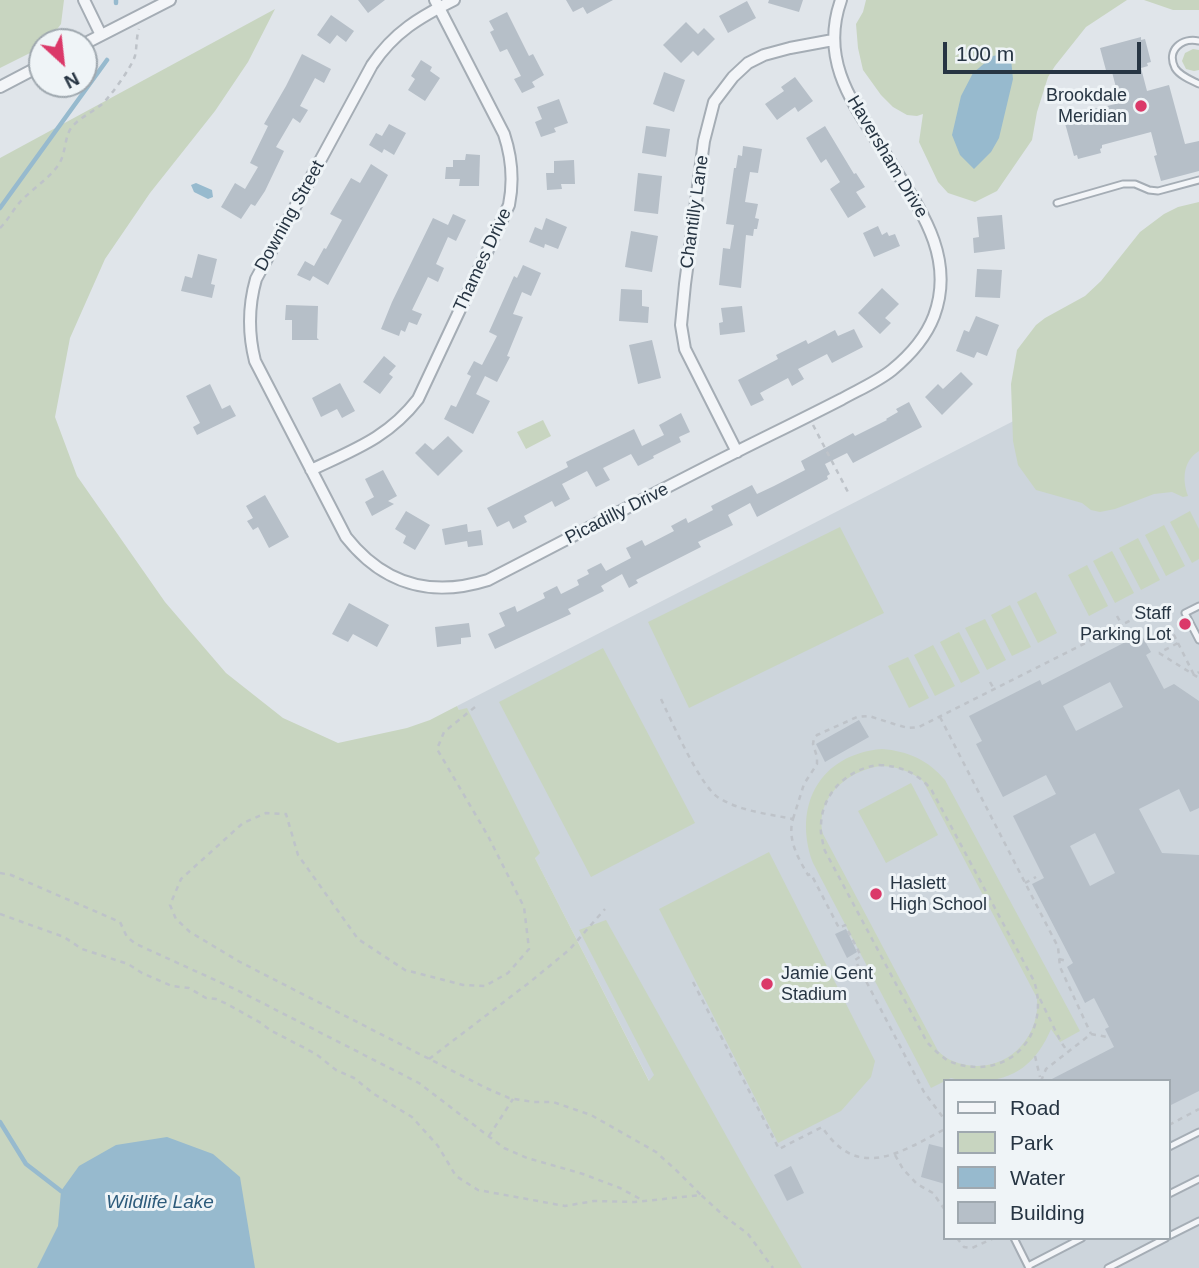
<!DOCTYPE html>
<html>
<head>
<meta charset="utf-8">
<style>
  body { margin:0 }
  #map { position:relative; width:1199px; height:1268px; overflow:hidden; background:#e0e5ea; font-family:Arial,sans-serif }
  canvas { display:block }
  .legend { position:absolute; left:943px; top:1079px; width:228px; height:161px; box-sizing:border-box; background:#eff4f7; border:2px solid #9fa8af; margin:0; padding:9px 12px; list-style:none; font-size:21px; color:#273543 }
  .legend li { display:flex; align-items:center; gap:14px; height:35px }
  .legend b { width:35px; border:2px solid #9fa8af }
  .north { position:absolute; left:28px; top:28px; width:70px; height:70px; box-sizing:border-box; background:#eff4f7; border:2px solid #9fa8af; border-radius:50%; rotate:153deg; font-size:19px; font-weight:700; line-height:28px; text-align:center; color:#273543 }
  .north::after { content:''; display:block; margin:auto; width:24px; height:32px; background:#db3969; clip-path:polygon(50% 0,100% 100%,50% 72%,0 100%) }
  .scale { position:absolute; left:943px; top:42px; width:198px; height:32px; box-sizing:border-box; border:4px solid #273543; border-top:0; padding-left:9px; font-size:21px; line-height:24px; white-space:nowrap; color:#273543; -webkit-text-stroke:5px #eff4f7; paint-order:stroke }
</style>
</head>
<body>
<div id="map">
<canvas width="1199" height="1268"></canvas>
<ul class="legend">
<li><b style="height:9px;background:#f3f5f8"></b>Road</li>
<li><b style="height:19px;background:#c8d5c0"></b>Park</li>
<li><b style="height:19px;background:#97bace"></b>Water</li>
<li><b style="height:19px;background:#b6bfc8"></b>Building</li>
</ul>
<div class="north">N</div>
<div class="scale">100 m</div>
</div>
<script>
const ctx = document.querySelector('canvas').getContext('2d');
ctx.lineJoin = 'round';
function fillPath(path, color) { ctx.fillStyle = color; ctx.fill(path, 'evenodd'); }
function stroke(path, color, width, dash) { ctx.strokeStyle = color; ctx.lineWidth = width; ctx.lineCap = dash ? 'butt' : 'round'; ctx.setLineDash(dash || []); ctx.stroke(path); }
function write(font, color, halo, rows, align = 'center') {
  ctx.font = font + ' Arial,sans-serif'; ctx.lineWidth = 6; ctx.setLineDash([]); ctx.textBaseline = 'middle'; ctx.strokeStyle = halo; ctx.fillStyle = color; for (const [text, x, y, turn = 0] of rows) {
    ctx.save(); ctx.translate(x, y); ctx.rotate((+turn || 0) * Math.PI / 180); ctx.textAlign = isNaN(turn) ? turn : align; if (halo) ctx.strokeText(text, 0, 0); ctx.fillText(text, 0, 0); ctx.restore();
  }
}
fillPath(new Path2D(`
  M1199,326V1268H745L457,706ZM945,1081H1169V1238H945Z`), '#cdd5dc');
fillPath(new Path2D(`
  M0,0H64L61,24L48,42H42V47L0,68Z
  M866,0H1127L1086,27L1055,66L1048,77L1037,112L1032,140L997,191L975,202L948,193L938,182L919,142L923,114L917,116L907,115L893,107L881,95L863,70L858,48L856,24L863,12Z
  M1144,0H1199V10H1173Z
  M275,9L248,62L215,111L150,193L105,259L70,338L55,417L77,476L165,602L226,673L283,718L338,743L407,728L430,720L457,706L459,710L467,708L540,853L535,858L649,1081L654,1075L579,930L606,920L747,1173L802,1268H0V158Z
  M1193,49L1199,50V70L1194,71L1186,69L1182,61L1185,53Z
  M1199,202V451C1183,461 1182,479 1188,496L1183,497L1172,492L1154,494L1115,509L1100,512L1091,510L1082,503L1036,490L1018,465L1013,441L1011,384L1017,350L1036,325L1045,318L1085,296L1101,281L1140,232L1164,214L1178,207Z
  M543,420L551,436L526,449L517,432Z
  M1190,511L1199,529V559L1192,563L1170,522Z
  M1164,525L1185,566L1166,576L1145,535Z
  M840,527L884,613L689,708L648,622Z
  M1138,538L1160,580L1141,590L1119,548Z
  M1112,551L1134,593L1115,603L1093,561Z
  M1087,565L1108,606L1089,616L1068,575Z
  M1036,592L1057,633L1038,643L1017,602Z
  M1010,605L1031,647L1012,656L991,615Z
  M985,619L1006,660L987,670L965,628Z
  M959,632L980,673L961,683L940,642Z
  M933,645L955,686L935,696L914,655Z
  M603,648L695,823L591,877L499,702Z
  M908,657L929,698L909,708L888,666Z
  M882,749C908,751 928,760 945,780L1080,1031L1060,1042L1051,1029C1037,1062 1015,1081 978,1081C969,1081 960,1081 951,1078L931,1088L813,863C792,806 820,754 882,749ZM882,766C898,767 910,771 923,781L1037,998C1041,1039 1004,1075 962,1064C953,1062 945,1058 938,1051L823,834C814,797 850,769 882,766Z
  M911,783L938,835L886,863L858,811Z
  M769,852L875,1061L871,1077L841,1111L778,1143L659,909Z`), '#c8d5c0');
fillPath(new Path2D(`
  M1002,54L1011,59L1013,79L999,138L991,152L974,169L960,155L952,135L961,96L973,73L993,56Z
  M196,183L212,190L213,197L208,199L194,192L191,185Z
  M167,1137L213,1154L240,1177L255,1268H37L58,1226L61,1191L79,1166L116,1145Z`), '#97bace');
stroke(new Path2D(`
  M116,0V3
  M0,208L107,60
  M0,1122L26,1164L61,1191`), '#97bace', 4.5);
fillPath(new Path2D(`
  M358,0H385L368,13Z
  M566,0H613L587,14L583,7L573,12Z
  M769,0H803L799,12L768,3Z
  M747,1L756,18L728,33L719,16Z
  M507,12L529,56L533,54L544,75L532,82L535,87L522,93L514,79L521,76L507,49L500,52L490,32L494,30L489,21Z
  M331,15L354,31L346,42L337,35L330,44L317,35Z
  M686,22L698,34L704,28L715,39L698,56L693,51L681,63L663,45Z
  M1141,37V40L1145,39L1151,62L1147,63L1148,66L1141,68L1147,91L1169,85L1185,144L1199,141V171L1161,181L1154,156L1157,155L1151,132L1102,145V148L1100,149L1101,153L1078,159L1077,155L1074,156L1063,116L1120,103L1112,72L1107,74L1100,48Z
  M302,54L331,69L324,83L315,78L300,106L308,110L300,123L293,118L276,147L284,151L265,191L255,206L251,204L241,219L221,207L235,183L245,189L258,167L250,163L268,126L264,124L286,86Z
  M421,60L432,67L430,71L440,78L425,101L408,90L415,79L411,76Z
  M664,72L685,80L674,112L653,104Z
  M795,77L813,101L798,112L795,107L777,120L765,104L784,91L781,87Z
  M559,99L568,123L554,128L556,132L541,137L535,122L542,119L537,107Z
  M389,124L406,133L394,155L384,149L382,153L369,145L376,133L382,136Z
  M646,126L670,129L666,157L642,153Z
  M825,126L854,174L856,173L865,187L856,192L866,207L848,218L830,189L840,182L826,159L821,163L806,138Z
  M743,146L762,149L758,173L750,172L745,202L758,204L755,218L759,219L757,229H754L753,236L746,235L741,288L719,285L723,248L730,249L734,225L726,224L734,168H736L738,155L742,156Z
  M466,154L480,155L479,186H459L460,179H445L446,167H453V160H465Z
  M574,160L575,184H561L562,189L547,190L546,173H554V161Z
  M371,164L388,175L328,285L313,276L310,281L297,275L305,261L314,266L324,248L326,249L342,220L330,214L351,178L360,183Z
  M638,173L662,176L658,214L634,211Z
  M453,214L466,220L456,241L448,237L436,264L444,268L438,282L428,277L412,310L422,314L417,325L409,322L405,332L401,330L399,336L381,329L392,302L433,218L448,225Z
  M1002,215L1005,249L974,253L973,238L979,237L977,217Z
  M546,218L567,227L558,249L545,244L544,248L529,242L535,227L542,230Z
  M878,226L882,235L887,232L889,236L895,234L900,246L874,257L863,233Z
  M631,231L658,236L652,272L625,267Z
  M198,254L217,259L211,284L215,285L212,298L181,291L185,276L192,278Z
  M523,265L541,273L531,296L522,292L513,314L523,317L507,356L510,357L497,382L485,376L476,394L490,401L473,434L444,419L451,405L456,407L471,376L467,374L474,361L482,365L497,336L489,332L514,276L517,278Z
  M977,269L1002,270L1000,298L975,297Z
  M882,288L899,304L885,318L891,323L880,334L858,313Z
  M621,289L642,290V306L649,307L648,323L619,321Z
  M286,305L318,306L317,338L319,340H292V320H285Z
  M742,306L745,332L720,335L719,323L723,322L721,308Z
  M976,316L999,325L987,356L977,352L974,358L956,351L964,330L969,332Z
  M854,329L863,347L832,363L827,354L798,369L804,379L792,386L788,378L760,393L764,400L751,406L738,380L778,359L776,355L806,340L808,344L835,330L838,336Z
  M652,340L661,378L638,384L629,345Z
  M384,356L396,366L389,374L393,377L380,394L363,382Z
  M961,372L973,384L942,415L925,397L938,384L943,389Z
  M340,383L355,411L342,418L337,409L321,417L312,398Z
  M210,384L222,409L230,405L236,416L197,435L193,427L200,423L186,396Z
  M909,402L922,427L853,463L847,453L825,464L830,474L827,476L828,479L757,517L750,503L728,515L733,525L698,542L701,547L636,580L638,583L629,588L622,574L601,586L604,591L568,609L571,614L495,649L488,634L505,626L499,613L515,606L517,612L545,598L543,593L557,586L561,594L579,585L577,580L589,574L587,570L601,563L606,571L631,558L626,548L642,540L645,546L674,531L671,526L686,518L688,523L713,510L711,506L752,485L757,494L774,486L805,470L801,461L853,433L855,436L887,420L886,419L898,412L896,409Z
  M681,413L690,432L679,437L681,442L653,456L654,458L638,466L631,454L603,468L610,480L596,487L587,471L562,484L570,499L555,507L552,501L524,516L527,522L513,529L509,521L497,527L487,508L568,467L566,462L634,429L642,446L664,435L659,425Z
  M448,436L463,451L438,476L415,453L425,443L433,450Z
  M383,470L397,496L388,501L394,504L372,516L365,502L374,497L365,479Z
  M265,495L289,537L269,548L258,527L253,530L247,521L253,518L246,506Z
  M406,511L430,525L415,550L403,543L406,536L395,529Z
  M467,524L468,532L481,530L483,545L468,547L467,541L445,545L442,529Z
  M349,603L389,625L377,647L353,634L348,642L332,634Z
  M469,623L471,637L461,638V644L437,647L435,627Z
  M1141,634L1151,652L1146,655L1164,689L1174,684L1199,701V808L1190,812L1179,789L1139,809L1162,853L1199,855V1091L1169,1106V1081H1048L1114,1047L1105,1029L1109,1027L1094,998L1085,1003L1067,967L1073,963L1032,884L1044,878L1013,816L1056,794L1046,775L1003,797L976,744L982,741L969,716L1040,680L1042,685ZM1110,682L1123,707L1076,731L1063,706ZM1095,833L1115,873L1090,886L1070,846Z
  M859,720L869,737L825,762L816,744Z
  M846,929L857,952L847,958L835,934Z
  M929,1144L945,1148V1184L921,1177Z
  M791,1166L804,1193L787,1201L774,1175Z`), '#b6bfc8');
const lane = new Path2D(`
  M1199,41C1182,37 1166,50 1175,68C1180,76 1191,80 1199,84
  M1057,203L1123,184H1135L1149,190L1158,191L1199,180
  M1199,606L1185,613L1199,640
  M1169,1147L1199,1132
  M1169,1194L1199,1179
  M1169,1236L1199,1221
  M1014,1238L1028,1266
  M1029,1268L1028,1266L1082,1238
  M1108,1268L1166,1238`);
const street = new Path2D(`
  M84,0L101,35
  M454,0C420,17 394,32 372,65L256,279C248,307 248,333 255,361L346,537C383,584 431,598 488,580C572,537 654,493 738,451C772,434 807,417 842,399C858,390 877,382 892,370C909,356 926,337 934,316C957,254 916,204 886,155C854,105 819,62 841,0
  M84,44L170,0
  M0,87L42,65
  M737,452L685,349L681,325L685,284L704,141L714,102L733,77L748,63L764,55L790,48L833,40
  M311,470C353,450 388,438 418,399L509,205C514,180 512,158 504,134L435,0`);
stroke(lane, '#a5adb5', 9);
stroke(street, '#a5adb5', 14);
stroke(new Path2D(`
  M0,228C8,220 13,210 20,202C32,189 49,179 59,164C66,153 64,139 71,128C79,118 91,113 101,105C111,96 131,68 135,56C137,47 136,38 139,29
  M813,425L849,494
  M1117,616L1122,625
  M1178,643L1194,675L1199,672
  M1159,653L1199,678
  M990,682L994,689
  M661,699C671,720 701,788 719,798C740,811 768,814 793,819C787,839 798,858 808,875L811,874L839,928L845,925L861,956L855,960L924,1092L945,1120
  M475,707L444,732L437,749L488,836L524,907L529,949L508,973L485,986L463,985L405,970L358,939L298,855L286,814L266,813L243,823L181,879L170,905L176,919L190,932L240,962L486,1088L509,1098L533,1102H553L591,1115L656,1152L677,1171L701,1195
  M940,717L1058,947L1060,967L1091,1034
  M879,765C901,766 917,773 931,789L1034,981C1048,1022 1024,1066 979,1067C968,1067 957,1065 947,1060C940,1055 933,1049 927,1042L824,849C823,841 820,834 821,826C821,794 848,768 879,765Z
  M793,819L804,784L817,764V757L813,744L814,738L817,735L857,717L869,716L894,724L908,728L919,727L1159,606L1178,643L1159,653
  M0,873L11,875L120,922L127,937L136,944L237,990L419,1083L504,1148L527,1158L583,1174L620,1188L642,1200
  M1025,883L1036,877
  M0,914L64,937L82,949L128,964L142,973L172,986L189,988L206,998L216,999L227,1004L261,1023L270,1030L316,1054L336,1070L354,1078L374,1094L412,1117L438,1146L456,1176L478,1190L565,1206L594,1201L635,1202L701,1195L724,1216L748,1234L773,1268
  M1059,959L1067,961
  M693,982L779,1149L822,1127C858,1182 901,1152 945,1129
  M1040,999L1061,1042L1068,1052
  M1035,1056L1040,1077
  M429,1059L530,982L569,950L605,909
  M1041,1081L1046,1069L1091,1034L1107,1037
  M1169,1125L1199,1109
  M489,1136L513,1099
  M895,1155L903,1169L917,1184L933,1193L945,1210
  M957,1238L964,1247L972,1248L994,1238`), '#bec3c9', 2.5, [5, 5]);
stroke(lane, '#f3f5f8', 5);
stroke(street, '#f3f5f8', 10);
for (const [x, y, r, color] of [
  [1141,106,7,"#db3969"],
  [1185,624,7,"#db3969"],
  [876,894,7,"#db3969"],
  [767,984,7,"#db3969"]
]) { const dot = new Path2D(); dot.arc(x, y, r, 0, 2 * Math.PI); ctx.fillStyle = color; ctx.fill(dot); stroke(dot, '#eff4f7', 2.5); }
write('18px', '#273543', '#eff4f7', [
  ["Brookdale",1127,96],
  ["Meridian",1127,117],
  ["Staff",1171,614],
  ["Parking Lot",1171,635],
  ["Haslett",890,884,"left"],
  ["High School",890,905,"left"],
  ["Jamie Gent",781,974,"left"],
  ["Stadium",781,995,"left"]
], 'right');
write('18px', '#273543', '#eff4f7', [
  ["Haversham Drive",887,157,59],
  ["Chantilly Lane",695,212,-82],
  ["Downing Street",290,216,-61],
  ["Thames Drive",483,260,-65],
  ["Picadilly Drive",617,514,-27]
]);
write('italic 19px', '#2d5b7b', '#eff4f7', [
  ["Wildlife Lake",160,1203]
]);
</script>
</body>
</html>
